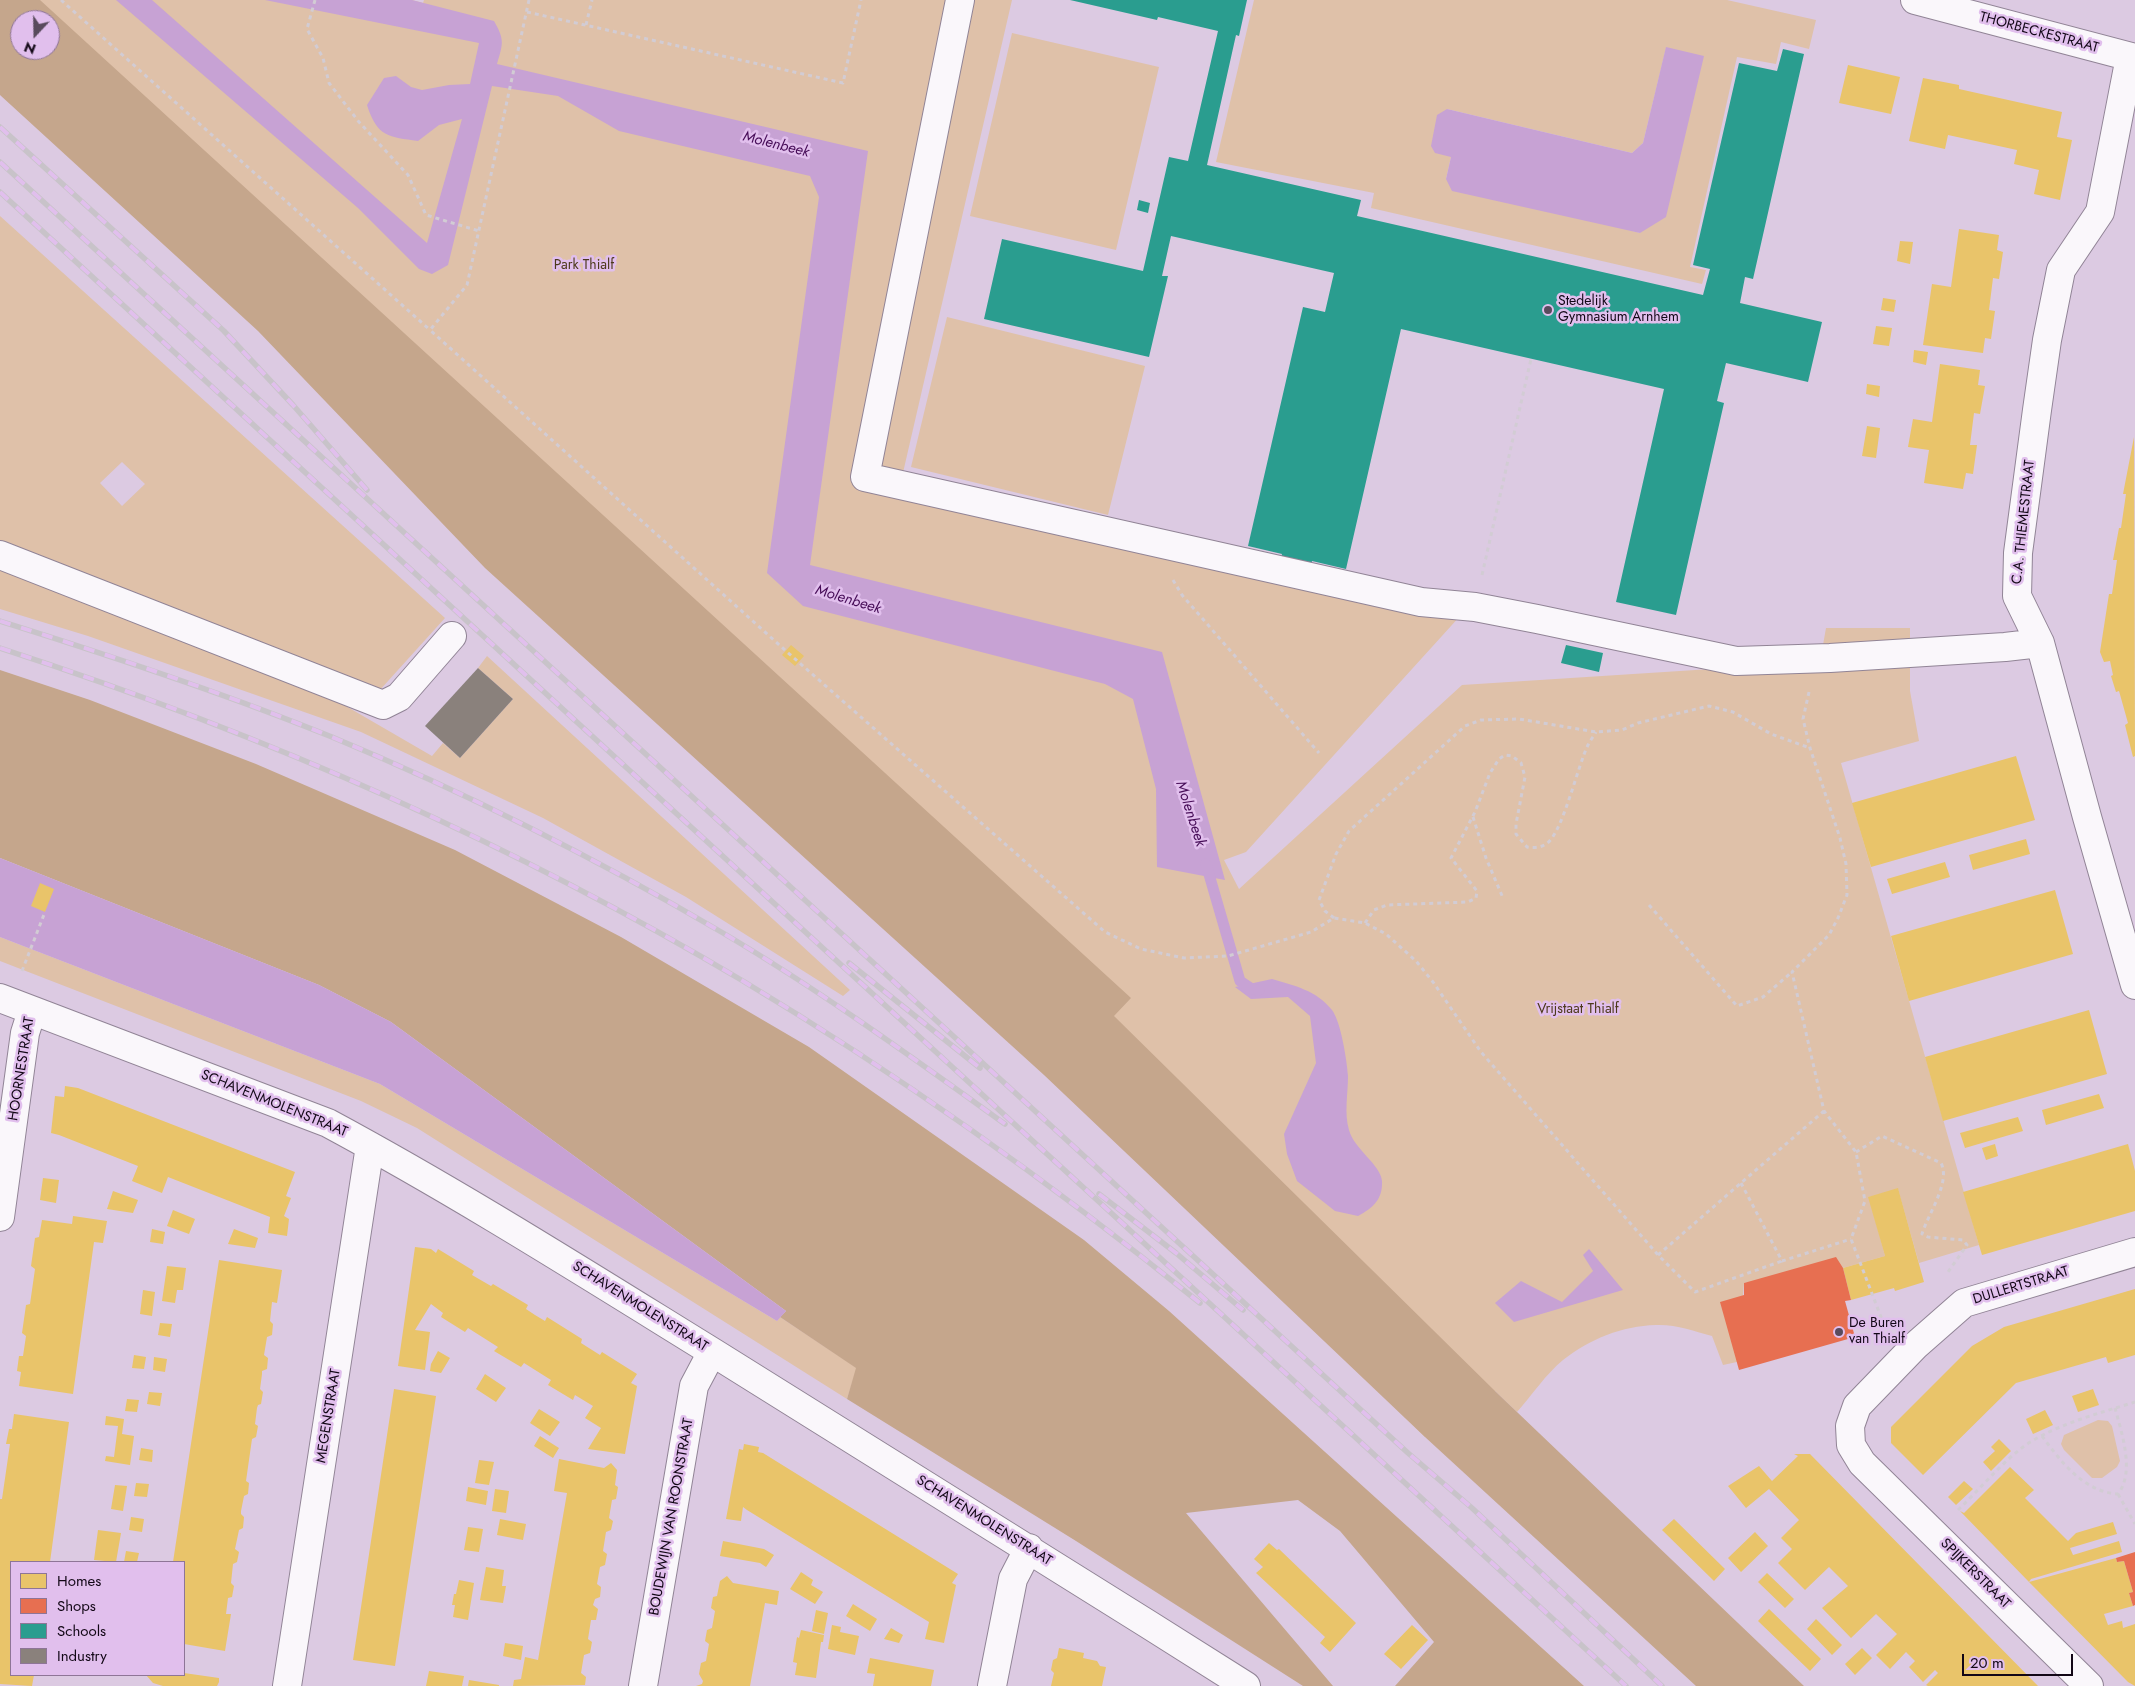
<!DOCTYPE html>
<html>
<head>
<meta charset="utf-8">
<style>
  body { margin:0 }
  #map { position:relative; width:2135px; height:1686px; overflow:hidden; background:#dccae2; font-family:Jost,sans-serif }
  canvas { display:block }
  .legend { position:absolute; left:10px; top:1561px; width:175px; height:115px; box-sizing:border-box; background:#e1bfed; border:1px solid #8e7597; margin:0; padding:6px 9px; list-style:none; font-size:15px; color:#120716 }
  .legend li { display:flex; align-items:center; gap:10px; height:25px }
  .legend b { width:25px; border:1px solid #8e7597 }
  .north { position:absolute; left:10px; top:10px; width:50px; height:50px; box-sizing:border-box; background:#e1bfed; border:1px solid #8e7597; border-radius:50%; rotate:201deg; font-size:14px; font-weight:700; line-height:20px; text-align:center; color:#120716 }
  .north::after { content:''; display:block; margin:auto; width:18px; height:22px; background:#594b5d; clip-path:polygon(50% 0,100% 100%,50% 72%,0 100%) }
  .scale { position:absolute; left:1962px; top:1654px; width:111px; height:22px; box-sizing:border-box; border:2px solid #120716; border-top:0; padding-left:6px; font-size:15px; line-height:18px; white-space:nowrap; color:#120716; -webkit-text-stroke:4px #e1bfed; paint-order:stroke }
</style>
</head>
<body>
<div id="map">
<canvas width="2135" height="1686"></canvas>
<ul class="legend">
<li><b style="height:14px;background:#e9c46a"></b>Homes</li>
<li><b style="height:14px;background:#e76f51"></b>Shops</li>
<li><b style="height:14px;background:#2a9d8f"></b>Schools</li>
<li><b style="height:14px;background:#8a817c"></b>Industry</li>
</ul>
<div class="north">N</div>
<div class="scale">20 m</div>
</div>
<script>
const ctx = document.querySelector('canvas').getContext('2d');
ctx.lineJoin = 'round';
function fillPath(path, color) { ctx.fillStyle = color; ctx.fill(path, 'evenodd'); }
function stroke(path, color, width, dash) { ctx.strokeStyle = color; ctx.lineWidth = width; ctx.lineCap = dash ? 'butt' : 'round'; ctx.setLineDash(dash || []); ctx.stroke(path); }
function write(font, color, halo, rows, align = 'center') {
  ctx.font = font + ' Jost,sans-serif'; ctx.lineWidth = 5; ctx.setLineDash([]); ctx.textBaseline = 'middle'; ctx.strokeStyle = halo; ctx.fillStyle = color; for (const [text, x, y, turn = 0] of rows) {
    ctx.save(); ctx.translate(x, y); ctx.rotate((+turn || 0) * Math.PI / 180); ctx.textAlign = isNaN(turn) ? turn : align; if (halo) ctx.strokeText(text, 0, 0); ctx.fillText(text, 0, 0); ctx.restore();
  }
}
fillPath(new Path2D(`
  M0,0H412L423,3L424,0H1012L902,477L1461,615L1246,852L1224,860L1239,889L1462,685L1820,662L1826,628H1910V691L1919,741L1841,763L1979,1245L1919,1263L1898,1189L1869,1197L1885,1256L1843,1268L1744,1283L1737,1362L1723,1365L1712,1336C1694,1331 1675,1324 1656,1325C1622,1326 1590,1339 1563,1360C1546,1374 1532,1395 1517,1412L1495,1391L1425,1437L729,760L0,89ZM20,20H50V50H20Z
  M1254,0H1727L1816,20L1809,49L1781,42L1776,64L1737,57L1690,267L1706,270L1702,284L1371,208L1374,193L1216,162ZM1666,48L1640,233L1446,179L1451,157L1447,109L1632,153L1643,143Z
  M1012,33L1159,67L1116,250L970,216Z
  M0,216L445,618L379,691L0,548ZM122,462L145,484L122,506L100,483Z
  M947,317L1145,366L1108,515L911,467Z
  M0,564L301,680L432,756L443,743L460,758L513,699L478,668L487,656L850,990L843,996L686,897L543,818L361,732L88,636L0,609Z
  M0,937L380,1084L777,1321L780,1317L857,1368L847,1399L417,1128L361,1101L0,961Z
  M2098,1420L2108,1421L2112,1426L2120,1461L2117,1467L2102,1478H2092L2064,1450L2061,1444L2064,1435Z`), '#dfc1a9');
fillPath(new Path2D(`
  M0,0H40L1131,998L1114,1016L1495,1391L1804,1686H1696L1425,1437L1044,1075L485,568L258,331L0,95ZM20,20H50V50H20Z
  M0,670L90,700L256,764L455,850L621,937L809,1047L1084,1240L1169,1311L1584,1686H1395L1434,1642L1340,1531L1298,1500L1186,1513L1333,1686H1303L1076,1541L847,1399L856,1368L780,1317L786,1311L391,1022L319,985L0,858Z`), '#c5a68c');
fillPath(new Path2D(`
  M116,0H152L427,243L462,119L439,125L418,141C389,137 377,137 367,105L384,78L396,76L411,87L422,90L449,85L470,84L479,43L265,0H412L494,21C505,40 503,44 497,64L868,151L810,565L1162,652L1225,880L1157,867L1156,789L1133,699L1105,684L803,606L767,573L819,197L810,176L619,131L558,96L492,86L448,265L432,274L419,269L358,208Z
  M1666,47L1704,56L1666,217L1640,233L1452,191L1446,179L1451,157L1435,153L1431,146L1437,115L1447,109L1632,153L1643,143Z
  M0,858L319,985L391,1022L786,1311L777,1321L380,1084L0,937Z
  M1272,979C1295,986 1316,990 1332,1010C1341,1022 1347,1061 1348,1076C1348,1094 1344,1113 1349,1130C1354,1149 1381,1165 1382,1181C1383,1199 1373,1208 1358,1216L1335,1211L1297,1181L1287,1154L1284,1134L1316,1063L1310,1016L1288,997L1251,999L1235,987Z
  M1589,1249L1623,1290L1514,1322L1495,1303L1521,1281L1562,1302L1593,1271L1583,1255Z`), '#c7a2d4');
fillPath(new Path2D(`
  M1848,65L1900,77L1891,114L1839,103Z
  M1923,78L1959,85V89L2062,112L2057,137L2072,140L2060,200L2034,194L2039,170L2014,164L2017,150L1948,135L1945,149L1909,141Z
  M1959,229L1999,235L1997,250L2003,252L1999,279L1993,278L1989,310L1995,311L1991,339L1985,338L1983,353L1923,345L1932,284L1951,287Z
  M1900,241L1913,242L1910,264L1897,261Z
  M1883,298L1896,300L1894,312L1881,310Z
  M1876,326L1892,328L1889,346L1873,344Z
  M1914,350L1928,352L1926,365L1913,362Z
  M1940,364L1980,370L1978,385L1985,386L1980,414L1974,413L1970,445H1977L1973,474L1966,473L1963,489L1924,483L1929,450L1908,447L1913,419L1932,422Z
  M1867,384L1880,386L1879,397L1866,394Z
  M1867,426L1880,428L1876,458L1862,456Z
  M2134,437L2135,756L2133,757L2125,725L2128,723L2119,691L2116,692L2111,676L2113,675L2110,661L2104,662L2100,652L2109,594H2112L2117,560H2113L2119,528H2121L2126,494H2123Z
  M791,645L804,656L795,666L782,655Z
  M2016,756L2035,820L1871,867L1852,803Z
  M2026,839L2030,854L1973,870L1969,855Z
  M1945,862L1950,877L1892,894L1887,879Z
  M40,883L54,889L45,912L31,906Z
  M2055,890L2073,954L1909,1001L1891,936Z
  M2089,1010L2107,1074L1943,1121L1925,1057Z
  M65,1086L78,1088L295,1172L286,1196L291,1198L284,1216L289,1219L287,1236L268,1233L270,1217L168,1177L162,1193L132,1181L138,1166L59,1135L51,1133L55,1096L64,1097Z
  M2099,1094L2104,1108L2046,1125L2042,1110Z
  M2018,1117L2023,1131L1965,1148L1960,1133Z
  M1995,1144L1998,1156L1986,1160L1982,1148Z
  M2128,1144L2135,1171V1211L1982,1255L1963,1192Z
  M43,1178L59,1180L56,1203L40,1200Z
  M1898,1188L1924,1282L1895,1291L1894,1288L1851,1300L1843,1268L1885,1256L1868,1197Z
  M113,1191L138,1200L133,1213L107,1209Z
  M173,1210L195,1219L189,1234L167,1226Z
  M73,1216L107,1221L103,1243L94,1242L73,1394L19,1386L21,1372L17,1371L19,1356H23L26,1336L22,1333L26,1305L30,1304L35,1269L31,1266L35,1238L39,1237L42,1220L72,1224Z
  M152,1229L165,1232L163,1244L150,1242Z
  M234,1229L258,1238L255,1248L228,1244Z
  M415,1247L431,1249L436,1253L438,1249L474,1271L472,1275L491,1286L493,1284L528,1305L526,1309L535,1315L545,1321L547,1317L582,1339L581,1343L600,1355L602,1352L637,1374L631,1383L637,1386L625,1454L588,1449L601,1428L585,1418L593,1406L575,1395L573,1400L548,1385L551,1380L524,1363L521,1367L494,1351L498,1347L468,1328L465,1332L441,1317L443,1313L431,1304L415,1330L430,1332L425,1370L398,1366Z
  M219,1260L282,1270L277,1303L272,1302L270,1321L273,1324L272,1335L267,1337L264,1355L268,1358L267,1369L262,1371V1374L260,1389L263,1392L261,1404L258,1405L257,1408L255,1424L258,1426L256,1437L252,1439L246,1481L249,1483L248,1494L244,1496L241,1511V1514L244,1517L243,1528L239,1530L235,1549L239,1552L237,1562L233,1564L231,1583L234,1586L232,1597L228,1598L226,1614H231L225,1651L184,1644V1562H173Z
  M167,1266L186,1268L183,1290H177L175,1303L162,1301Z
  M2135,1289V1355L2108,1363L2106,1357L2016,1383L1923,1475L1891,1443V1427L1972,1346L2004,1327Z
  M143,1290L155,1292L152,1316L140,1314Z
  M160,1323L172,1324L170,1337L158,1335Z
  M438,1351L450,1358L441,1373L430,1371L431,1364Z
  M134,1355L146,1357L144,1369L132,1368Z
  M154,1357L167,1359L165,1372L153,1370Z
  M485,1374L506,1388L496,1402L476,1389Z
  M394,1389L436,1396L395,1666L353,1660Z
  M2093,1389L2099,1405L2078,1412L2072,1396Z
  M149,1392L162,1393L160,1406L147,1404Z
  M127,1399L139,1400L137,1412L125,1411Z
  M539,1409L560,1422L550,1436L530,1423Z
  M2045,1410L2053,1425L2033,1434L2026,1419Z
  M14,1414L69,1422L50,1562H11V1675H34L32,1686L0,1684V1499H2L10,1444H6L9,1429H12Z
  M106,1416L124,1419L122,1434L134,1436L130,1465L105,1461L106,1456L114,1457L118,1426L105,1425Z
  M540,1436L559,1448L553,1458L534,1446Z
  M1999,1439L2011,1451L1991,1471L1983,1462L1995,1451L1991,1447Z
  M744,1444L759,1447L758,1452L763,1453L958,1574L952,1583L956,1585L944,1643L925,1639L929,1622L747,1510L743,1507L741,1521L726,1519L739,1449L743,1450Z
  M141,1448L153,1450L152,1462L139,1460Z
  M1794,1454H1810L2038,1686H1928L1926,1685L1938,1673L1935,1670L1923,1682L1909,1667L1915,1661L1906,1652L1890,1669L1876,1655L1897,1634L1876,1614L1851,1638L1822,1608L1848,1586L1829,1567L1805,1590L1778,1563L1792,1549L1781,1538L1799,1520L1769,1489L1746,1508L1728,1486L1759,1466L1772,1481L1798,1456Z
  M559,1459L604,1468L611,1463L617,1470L615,1485L618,1487L616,1499L612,1500L609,1518L613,1521L611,1530L606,1532L603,1551L607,1554L605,1565L600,1567L597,1584L601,1587L600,1597L595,1599L593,1605L598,1609L596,1620H591L588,1639L592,1642L590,1653L584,1655L581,1673L586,1677L585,1685L513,1686L514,1680L521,1679L525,1657L538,1660L567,1493L554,1491Z
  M479,1460L494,1462L489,1485L475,1483Z
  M2010,1467L2034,1490L2025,1498L2068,1541L2076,1533L2113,1522L2117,1534L2070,1548L2073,1555L2119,1541L2122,1552L2031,1579L2029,1582L1960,1511L1964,1513Z
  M1964,1481L1973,1489L1956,1505L1948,1497Z
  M136,1483L149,1484L147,1497L134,1496Z
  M115,1485L127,1486L123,1511L111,1509Z
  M468,1487L488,1491L486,1505L466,1501Z
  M495,1489L509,1491L506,1513L492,1511Z
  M131,1517L144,1519L142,1532L129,1530Z
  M500,1519L526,1524L523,1540L497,1535Z
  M1674,1519L1725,1569L1714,1581L1662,1530Z
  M468,1527L483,1529L479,1552L464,1550Z
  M98,1530L121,1533L116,1562L94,1560Z
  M1755,1532L1768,1546L1741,1572L1728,1558Z
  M723,1541L764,1549L774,1555L766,1567L760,1563L720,1556Z
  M1269,1543L1277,1550L1279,1549L1356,1623L1330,1652L1320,1643L1325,1637L1256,1573L1263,1567L1254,1559Z
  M126,1551L139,1553L137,1562H124Z
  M2116,1558L2117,1562L2124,1561L2133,1592L2129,1593L2133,1606L2104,1614L2108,1625L2122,1621L2123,1628L2135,1624V1686L2128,1682L2029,1582Z
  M486,1567L504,1570L502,1586H506L503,1603L480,1600Z
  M801,1572L813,1580L811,1585L823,1592L815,1604L790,1589Z
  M1767,1573L1794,1599L1785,1608L1758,1582Z
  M727,1576L733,1583L779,1591L777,1605L765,1603L750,1686H696L702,1684L703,1681L699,1674L701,1663L706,1661L709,1644L705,1641L707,1630L712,1628L715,1611L711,1608L713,1597L717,1596L720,1581Z
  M459,1580L474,1583L468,1620L453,1617L455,1605H452L454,1594H456Z
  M853,1604L877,1619L870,1631L846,1616Z
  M1769,1609L1821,1659L1810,1671L1758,1621Z
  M816,1610L828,1613L824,1634L812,1631Z
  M1816,1619L1842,1645L1832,1655L1807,1629Z
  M832,1625L841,1627L840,1632L859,1636L855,1655L828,1649Z
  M1412,1625L1428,1640L1401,1669L1384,1654Z
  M891,1628L903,1635L899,1643L884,1639Z
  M801,1630L824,1635L823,1642H821L816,1678L795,1675L797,1663L793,1662L797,1637L799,1638Z
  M505,1643L523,1646L521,1660L503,1656Z
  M1059,1648L1084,1653L1083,1658L1097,1661L1100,1666L1106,1667L1102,1686H1051L1054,1673L1051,1670L1053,1660L1057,1658Z
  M1862,1648L1872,1658L1855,1675L1845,1664Z
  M870,1658L934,1670L931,1686H873L875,1674L867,1673Z
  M429,1671L464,1676L462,1686H426Z
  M184,1673L219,1678V1682L217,1686H163L153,1683L146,1675H184Z
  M469,1680L499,1685V1686H468Z`), '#e9c46a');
fillPath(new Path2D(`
  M1836,1257L1843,1268L1851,1300L1845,1301L1855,1337L1739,1370L1720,1302L1744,1295V1283Z
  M2135,1552V1605L2133,1606L2129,1593L2133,1592L2124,1561L2117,1562L2116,1558Z`), '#e76f51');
fillPath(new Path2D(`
  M1070,0H1247L1239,36L1236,35L1207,165L1361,200L1357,216L1703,295L1710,269L1693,265L1739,63L1777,71L1783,49L1804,54L1753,279L1745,277L1740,303L1822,322L1808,382L1726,363L1717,401L1724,403L1676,615L1616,602L1664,389L1401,329L1346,569L1312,561L1311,565L1281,558L1282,554L1248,546L1303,307L1325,312L1334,273L1171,236L1162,276H1168L1149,357L984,319L1002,239L1143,271L1169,157L1188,161L1218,31L1158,17L1157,20Z
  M1139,200L1150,203L1148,213L1137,210Z
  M1566,645L1603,653L1599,672L1561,663Z`), '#2a9d8f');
fillPath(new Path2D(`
  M478,668L513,699L460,758L425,726Z`), '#8a817c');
stroke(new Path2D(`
  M1206,864L1240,981L1252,989L1259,990`), '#c7a2d4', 11);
const minor = new Path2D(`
  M960,0L865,477L1421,602L1475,607L1537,619L1736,661L1830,658L2005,647L2040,643
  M1915,0L2135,58
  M2130,57L2100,212L2061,270L2047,340L2037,410L2018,553L2017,596L2040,643L2087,817L2135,985
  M0,555L383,705L399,697L452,636
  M0,998L328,1123C460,1194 586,1274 714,1353C891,1463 1069,1574 1246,1686
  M0,1217L25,1033L32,1011
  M287,1686L370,1146
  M643,1686L694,1386L712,1352
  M992,1686L1013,1579L1029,1548
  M2089,1686L1862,1463L1851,1445L1850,1426L1857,1406L1915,1346L1964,1303L2135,1252`);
stroke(minor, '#918496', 30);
stroke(new Path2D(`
  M61,0L430,330
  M315,0L307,29L323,58L329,83L359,122L408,175L426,215L479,231
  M529,0L467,285L430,330L786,651L1105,932L1141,949L1184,958L1228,956L1311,932L1334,918L1365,923L1386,934L1416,961L1433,982L1481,1052L1658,1255L1695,1292L1782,1261
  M527,12L843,83L861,0
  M586,25L592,0
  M1482,575L1531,359
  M1173,580L1182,595L1319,753
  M1809,692L1803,719L1810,748L1840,838L1846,864L1847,895L1838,918L1829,935L1792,972L1824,1111L1856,1152L1865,1201L1851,1239L1881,1317L1890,1325
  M1473,817L1486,858L1503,898
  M1649,905L1737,1006L1763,997L1792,972
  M1334,918L1325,911L1319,900L1336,854L1349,831L1465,726L1481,720L1519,719L1596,732L1622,730L1638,723L1709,706L1733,712L1771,734L1810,748
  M1365,923L1374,910L1387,905L1468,902L1476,898L1477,891L1451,858L1475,812L1490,773L1499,759L1505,755L1512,756L1521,763L1525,777L1516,824V834L1527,847C1533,848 1540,848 1546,844C1562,835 1578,765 1588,745C1590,741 1593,737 1596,732
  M22,971L45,912
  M1856,1152L1882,1136L1941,1163C1951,1182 1928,1214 1922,1234L1928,1237L1963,1240L1967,1245L1946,1275
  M1741,1183L1782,1261L1851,1239
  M1658,1255L1824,1111
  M2042,1436C2061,1462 2084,1492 2118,1494C2135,1472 2122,1434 2115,1408
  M2118,1494L2135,1524
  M1958,1510C1978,1491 1997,1468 2018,1451C2046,1427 2100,1413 2135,1402`), '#d2ccd4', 3, [4, 4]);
stroke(minor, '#faf7fb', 28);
const rail = new Path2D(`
  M0,127L224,331L293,405L367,490
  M0,162L1408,1453L1472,1508L1662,1686
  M0,192L1626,1686
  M0,621C112,656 224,693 332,737C467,793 597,859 723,933C821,991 913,1058 1005,1124
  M0,648C259,732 509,841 743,981C903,1077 1055,1186 1200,1303
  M849,963L980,1068
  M1099,1194L1176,1253L1243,1310`);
stroke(rail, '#c8c3c9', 5.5);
stroke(rail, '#e1bfed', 4, [11]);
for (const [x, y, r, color] of [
  [1548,310,5,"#594b5d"],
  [1839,1332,5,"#594b5d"]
]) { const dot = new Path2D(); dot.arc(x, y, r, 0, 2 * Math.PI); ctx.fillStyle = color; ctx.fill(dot); stroke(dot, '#e1bfed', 2); }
write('14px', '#120716', '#e1bfed', [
  ["THORBECKESTRAAT",2039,33,15],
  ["C.A. THIEMESTRAAT",2024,522,-84],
  ["HOORNESTRAAT",22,1069,-81],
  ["SCHAVENMOLENSTRAAT",274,1104,22],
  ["DULLERTSTRAAT",2021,1286,-17],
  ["SCHAVENMOLENSTRAAT",640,1307,32],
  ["MEGENSTRAAT",329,1416,-81],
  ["BOUDEWIJN VAN ROONSTRAAT",672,1517,-80],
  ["SCHAVENMOLENSTRAAT",984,1521,32],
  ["SPIJKERSTRAAT",1975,1574,45]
]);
write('14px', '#4c391b', '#e1bfed', [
  ["Park Thialf",584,266],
  ["Vrijstaat Thialf",1578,1010]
]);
write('14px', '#120716', '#e1bfed', [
  ["Stedelijk",1558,302],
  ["Gymnasium Arnhem",1558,318],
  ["De Buren",1849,1324],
  ["van Thialf",1849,1340]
], 'left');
write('italic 15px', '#460c57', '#e1bfed', [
  ["Molenbeek",776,145,14],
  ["Molenbeek",848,600,17],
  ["Molenbeek",1190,814,72]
]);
</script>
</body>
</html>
